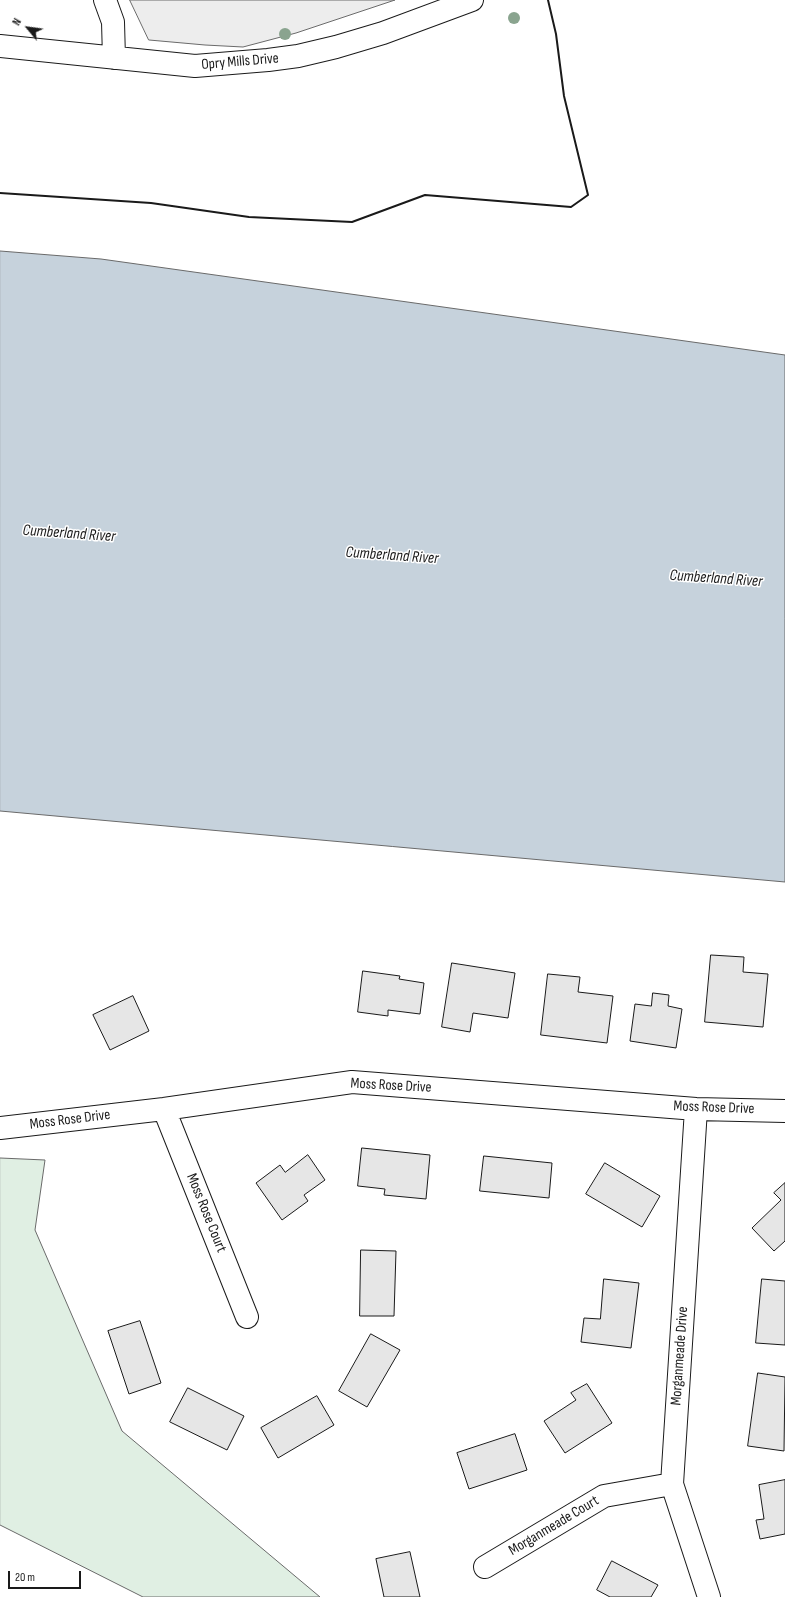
<!DOCTYPE html>
<html>
<head>
<meta charset="utf-8">
<style>
  body { margin:0 }
  #map { position:relative; width:785px; height:1597px; overflow:hidden; background:#fff; font-family:"Sofia Sans Condensed",sans-serif }
  canvas { display:block }
  .north { position:absolute; left:8px; top:8px; width:40px; height:40px; -webkit-text-stroke:3px #fff; paint-order:stroke; rotate:299deg; font-size:11px; font-weight:700; line-height:16px; text-align:center; color:#1a1a1a }
  .north::after { content:''; display:block; margin:auto; width:14px; height:18px; background:#1a1a1a; clip-path:polygon(50% 0,100% 100%,50% 72%,0 100%) }
  .scale { position:absolute; left:8px; top:1571px; width:73px; height:18px; box-sizing:border-box; border:2px solid #1a1a1a; border-top:0; padding-left:5px; font-size:12px; line-height:14px; white-space:nowrap; color:#1a1a1a; -webkit-text-stroke:3px #fff; paint-order:stroke }
</style>
</head>
<body>
<div id="map">
<canvas width="785" height="1597"></canvas>
<div class="north">N</div>
<div class="scale">20 m</div>
</div>
<script>
const c = document.querySelector('canvas').getContext('2d');
c.lineJoin = 'round';
function fill(path, color) {
  c.fillStyle = color;
  c.fill(path, 'evenodd');
}
function trace(path, color, width, dash) {
  c.strokeStyle = color;
  c.lineWidth = width;
  c.lineCap = dash ? 'butt' : 'round';
  c.setLineDash(dash || []);
  c.stroke(path);
}
function drawText(font, color, halo, rows, align = 'center') {
  c.font = font + ' "Sofia Sans Condensed",sans-serif';
  c.lineWidth = 3;
  c.setLineDash([]);
  c.textBaseline = 'middle';
  c.strokeStyle = halo;
  c.fillStyle = color;
  for (const [text, x, y, turn = 0] of rows) {
    c.save();
    c.translate(x, y);
    c.rotate((+turn || 0) * Math.PI / 180);
    c.textAlign = isNaN(turn) ? turn : align;
    if (halo) c.strokeText(text, 0, 0);
    c.fillText(text, 0, 0);
    c.restore();
  }
}
const green = new Path2D(`
  M0 1158 45 1160 35 1230 122 1431 320 1597H143L0 1525Z`);
fill(green, '#e0efe3');
trace(green, '#6a6a6a', 1);
const parking = new Path2D(`
  M130 0H395L296 33 243 47 205 45 149 40Z`);
fill(parking, '#ededed');
trace(parking, '#6a6a6a', 1);
const water = new Path2D(`
  M0 251 101 259 785 355V882L0 811Z`);
fill(water, '#c6d2dc');
trace(water, '#6a6a6a', 1);
const building = new Path2D(`
  M711 955 744 957 743 972 768 974 763 1027 705 1022Z
  M452 963 515 973 508 1018 473 1013 470 1032 442 1027Z
  M363 971 400 976 399 979 424 983 420 1014 388 1010V1016L358 1012Z
  M548 974 580 977 578 992 613 996 607 1043 541 1035Z
  M653 993 669 995 668 1006 682 1009 676 1048 630 1041 635 1004 651 1006Z
  M133 996 149 1031 110 1050 93 1015Z
  M362 1148 430 1155 426 1199 384 1195 385 1189 358 1186Z
  M308 1155 325 1180 304 1195 308 1201 282 1220 256 1183 280 1165 285 1172Z
  M484 1156 552 1163 549 1198 480 1191Z
  M605 1163 660 1196 642 1227 586 1194Z
  M785 1183V1241L774 1251 752 1228 781 1200 774 1193Z
  M361 1250 396 1251 394 1316H360Z
  M604 1279 639 1283 631 1348 581 1342 584 1318 600 1319Z
  M762 1279 785 1281V1345L756 1343Z
  M140 1321 161 1383 129 1394 108 1331Z
  M371 1334 400 1350 367 1407 339 1391Z
  M758 1373 785 1377 784 1451 748 1446Z
  M587 1384 612 1423 565 1453 544 1421 576 1400 571 1393Z
  M188 1388 244 1416 227 1450 170 1422Z
  M317 1396 334 1425 278 1458 261 1428Z
  M515 1434 527 1470 469 1489 457 1453Z
  M785 1480V1534L760 1539 756 1520 764 1519 759 1485Z
  M410 1552 420 1597H384L376 1559Z
  M612 1561 658 1585 651 1597H610L597 1590Z`);
fill(building, '#e6e6e6');
trace(building, '#1a1a1a', 1);
const minor = new Path2D(`
  M105 0 113 22 114 58
  M0 46 195 66 268 60 298 56 336 47 383 33 472 0
  M164 1109 247 1317
  M696 1109 672 1484 709 1597
  M0 1128 164 1109 352 1082 696 1109 785 1111
  M485 1567 604 1496 672 1484`);
trace(minor, '#1a1a1a', 24);
trace(minor, '#fff', 22);
trace(new Path2D(`
  M0 193 151 203 249 217 352 222 425 195 571 207 588 195 564 96 556 34 548 0`), '#1a1a1a', 2);
c.fillStyle = '#8aa48f';
for (const [x, y] of [
  [514,18],
  [285,34]
]) {
  c.beginPath();
  c.arc(x, y, 6, 0, 2 * Math.PI);
  c.fill();
}
drawText('15px', '#1a1a1a', '#fff', [
  ["Opry Mills Drive",240,62,-5],
  ["Moss Rose Drive",391,1086,3],
  ["Moss Rose Drive",714,1108,2],
  ["Moss Rose Drive",70,1120,-7],
  ["Moss Rose Court",206,1213,68],
  ["Morganmeade Drive",680,1356,-86],
  ["Morganmeade Court",554,1526,-31]
]);
drawText('italic 16px', '#1a1a1a', '#fff', [
  ["Cumberland River",69,534,4],
  ["Cumberland River",392,556,4],
  ["Cumberland River",716,579,4]
]);
</script>
</body>
</html>
